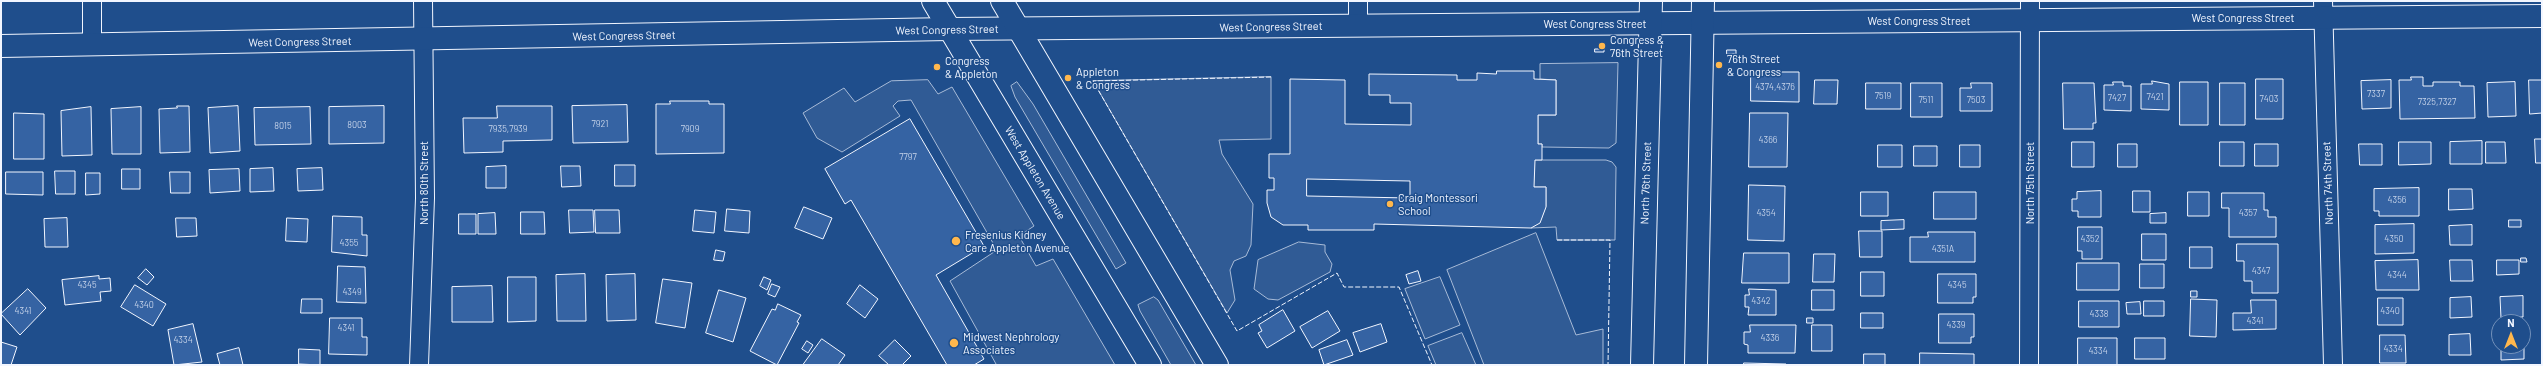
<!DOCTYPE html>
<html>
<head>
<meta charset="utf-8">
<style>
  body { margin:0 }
  #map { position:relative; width:2543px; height:366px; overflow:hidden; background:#1f4e8c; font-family:Barlow,sans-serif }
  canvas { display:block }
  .frame { position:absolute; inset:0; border:2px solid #f2f6ff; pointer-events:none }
  .north { position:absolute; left:2491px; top:314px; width:40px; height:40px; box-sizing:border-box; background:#1f4e8c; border:1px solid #7391ba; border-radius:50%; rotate:0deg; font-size:11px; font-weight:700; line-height:16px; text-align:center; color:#f2f6ff }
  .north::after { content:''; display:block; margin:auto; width:14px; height:18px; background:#ffb74d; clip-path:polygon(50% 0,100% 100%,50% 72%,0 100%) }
</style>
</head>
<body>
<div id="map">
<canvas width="2543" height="366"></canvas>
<div class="frame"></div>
<div class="north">N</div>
</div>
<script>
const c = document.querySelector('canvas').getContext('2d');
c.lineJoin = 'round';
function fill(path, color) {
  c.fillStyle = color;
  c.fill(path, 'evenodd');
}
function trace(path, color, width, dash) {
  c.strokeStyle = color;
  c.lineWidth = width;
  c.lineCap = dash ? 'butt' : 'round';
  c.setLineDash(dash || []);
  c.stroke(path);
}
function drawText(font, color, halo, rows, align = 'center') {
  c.font = font + ' Barlow,sans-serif';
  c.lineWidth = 3;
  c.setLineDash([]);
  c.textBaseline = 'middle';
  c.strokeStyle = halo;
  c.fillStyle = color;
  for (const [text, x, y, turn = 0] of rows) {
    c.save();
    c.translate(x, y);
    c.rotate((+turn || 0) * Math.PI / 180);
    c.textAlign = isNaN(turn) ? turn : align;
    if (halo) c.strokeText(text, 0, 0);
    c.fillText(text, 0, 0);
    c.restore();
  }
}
const built = new Path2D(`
  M1618 63 1616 143 1609 148 1542 147V144H1538V115H1556V80L1540 79V64Z
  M1271 77V139L1219 140 1222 154 1253 204 1251 245 1246 256 1234 261 1230 270 1235 300 1227 313 1093 81Z
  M928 80 938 94 952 87 1034 226 1019 236 1036 266 1053 259 1115 365H994L996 364 950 281 997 250 911 100 898 101 893 106 900 116 842 152 817 138 803 113 844 88 855 102 891 81Z
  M1017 82 1033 104 1126 263 1116 269 1015 97 1011 86Z
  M1535 160H1606L1612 162 1616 167 1615 240H1557L1556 227 1531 228 1540 222 1546 206V187H1534Z
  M1536 233 1576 335 1603 329V365H1484L1447 270Z
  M1299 242 1325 245V252L1332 264 1330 272 1278 300 1268 299 1254 289 1258 260Z
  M1440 277 1460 325 1425 339 1405 289Z
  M1154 297 1158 300 1196 365H1171L1140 311 1138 305Z
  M1462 333 1476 365H1436L1428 346Z`);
fill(built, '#305b95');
trace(built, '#a8bbd7', 1);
const building = new Path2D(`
  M1595 49H1604V52H1595Z
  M1727 50H1736V54H1727Z
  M1497 71H1534V79L1556 80V115H1538V144H1542V160H1535L1534 187H1546V207L1540 223 1531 228 1374 224V230H1308V225H1283L1271 217 1267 203V190H1274V178H1269V154H1290V79L1345 80V124L1411 125V103H1390V95H1369V74L1457 75V80H1477V73L1496 74ZM1307 179 1410 181V198L1307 196Z
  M1751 72H1799V102L1751 101Z
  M2411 77H2423V86H2433V82H2460V86H2474L2475 118 2400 119 2399 80H2411Z
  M2256 79H2283V119H2256Z
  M1815 80H1838L1837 104H1814Z
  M2391 80V108L2362 109 2361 81Z
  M2529 80H2542V113L2530 114Z
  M2152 81 2169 84V110L2141 109V84H2152Z
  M2113 82H2123V86H2131V111L2104 110V85H2113Z
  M2180 82H2208V125H2180Z
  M2515 82 2516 116 2488 117 2487 83Z
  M1866 83H1901V109H1866Z
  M1911 83H1942V117H1911Z
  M1971 83H1992V111H1960V88H1971Z
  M2063 83H2094L2096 123H2093V129H2064Z
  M2220 83H2245V125H2220Z
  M670 101H709V104H724V153L656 154V104H670Z
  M627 105 628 142 573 143 572 106Z
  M177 106H189L190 152 160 153 159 109 177 108Z
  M238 106 240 151 210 153 208 108Z
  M384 106V143L329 144V107Z
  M497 106H552V140L503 141V152L464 153 463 118H497Z
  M91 107 92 155 62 156 61 111Z
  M141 107V154H112L111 109Z
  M310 107 311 144 255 145 254 108Z
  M14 113 44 114V159H14Z
  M1750 113H1788L1787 167H1749Z
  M910 119 984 246 936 275 984 359 974 365H947L851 200 845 204 825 169Z
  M2535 139H2542V163H2536Z
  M2482 141V164H2450V142Z
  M2072 142H2094V167H2072Z
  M2220 142H2244V166H2220Z
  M2399 142H2431V164L2399 165Z
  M2486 142H2505L2506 163H2486Z
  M2118 144H2137V167H2118Z
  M2255 144H2278V166H2255Z
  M2359 144H2382V165H2360Z
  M1878 145H1902V167H1878Z
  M1960 145H1980V167H1960Z
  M1914 146H1937V166H1914Z
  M615 165H635V186H615Z
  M506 166V188H486V167Z
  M561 166H580L581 186 562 187Z
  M273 168 274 191 250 192V169Z
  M322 168 323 190 298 191 297 169Z
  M122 169H140V189H122Z
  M239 169 240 191 210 193 209 170Z
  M55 171H75V194H56Z
  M6 172H43V195L6 194Z
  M170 172H190V193H171Z
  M86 173H100V194L86 195Z
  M1749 185 1785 186 1784 241 1748 240Z
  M2419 188V216H2379V211H2374V189Z
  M2449 189H2472L2473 209 2449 210Z
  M2101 191V217H2078V211H2072V199H2077V192Z
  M2133 191H2150V212H2133Z
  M1861 192H1888V216H1861Z
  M1934 192H1976V219H1934Z
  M2188 192H2209V216H2188Z
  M2222 193H2264V210H2268V217H2276V237H2229V208H2222Z
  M804 207 832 218 823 239 795 228Z
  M727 209 750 211 749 233 725 231Z
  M569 210H593L594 232 570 233Z
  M595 210H619L620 233H596Z
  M695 210 716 212 714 233 693 231Z
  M521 212H544L545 234H521Z
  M495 213 496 234H478V214Z
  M2166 213V223H2150V214Z
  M459 214H476V234H459Z
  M333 216 362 217V235H367V256L332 252Z
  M67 218 68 247H45L44 219Z
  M176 218H196L197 236 177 237Z
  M287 218 308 219 307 242 286 241Z
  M1904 220V229L1881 230V221Z
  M2509 220H2521V227H2509Z
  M2414 224V253L2375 254V225Z
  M2472 225V245H2450L2449 226Z
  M2078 227H2102V259H2082V251H2078Z
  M1859 231H1882V257H1860Z
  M1928 232H1975V262H1910V237H1928Z
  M2142 234H2166V260H2142Z
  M2237 244H2278V293H2252V281H2244V261H2237Z
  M2190 247H2212V268H2190Z
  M716 250 725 252 723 261 714 260Z
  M1744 253H1789V283H1742Z
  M1814 254H1835L1834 282H1813Z
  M2521 258H2526L2527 262H2521Z
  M2418 260 2419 290H2376L2375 261Z
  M2450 260H2472L2473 281H2451Z
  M2497 260H2519V274L2497 275Z
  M2077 263H2119V290H2077Z
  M2140 264H2164V288H2140Z
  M338 266 365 267 366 303 337 302Z
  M146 269 154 277 147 285 138 278Z
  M1418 271 1421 281 1409 284 1406 275Z
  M1861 272H1884V296H1861Z
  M585 274 586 321H557L556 275Z
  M635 274 636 320 607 321 606 275Z
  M1938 274H1976V297H1973V303H1938Z
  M99 276V279L110 278 111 291 100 292 101 301 65 305 62 280Z
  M508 277H536V321L508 322Z
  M764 277 771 280 767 290 760 286Z
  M663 279 692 283 685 328 656 323Z
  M772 284 780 287 775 297 768 294Z
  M135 285 166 304 153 326 121 307Z
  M860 285 878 299 865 318 847 304Z
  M492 286 493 322H452V287Z
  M28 289 46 308 20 335 1 314Z
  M1749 289 1776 290V315H1748L1749 307H1745V295H1749Z
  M719 290 746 298 733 342 706 333Z
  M1812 290H1834V310H1812Z
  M2191 291H2197V297H2191Z
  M2523 296V317L2501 318 2500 297Z
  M2471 297 2472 317 2450 318V298Z
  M2378 298H2403V325H2378Z
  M302 299H322V313H301Z
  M2191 299 2217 300 2216 337 2190 336Z
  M2251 300H2276V329L2233 330V313H2251Z
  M2079 301H2119V327H2079Z
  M2144 301H2164V316H2144Z
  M2140 302 2141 314H2127L2126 303Z
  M778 304 801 315 797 322 799 323 777 365 750 351 772 309 775 310Z
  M1283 310 1295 331 1267 348 1258 333 1262 331 1259 325Z
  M1328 311 1340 331 1312 348 1300 327Z
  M1861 313H1883V328H1861Z
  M1939 314H1974V337H1971V343H1939Z
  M330 318H362V337H367V355L329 354Z
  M1807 318H1813V323H1807Z
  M193 324 202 362 174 365 168 330Z
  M1381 324 1387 342 1360 352 1353 333Z
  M1750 325H1796L1795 353H1748V345L1744 344V332H1750Z
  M1812 325H1832V351H1812Z
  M2470 334 2471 355H2449V335Z
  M2380 335H2405L2406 363H2380Z
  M2524 335V359L2501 360V346H2523Z
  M2078 338H2117V365H2078Z
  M2135 338H2165V359H2135Z
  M822 339 845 355 838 365H803Z
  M895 340 911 356 902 365H889L879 356Z
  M1347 340 1353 355 1324 365 1319 350Z
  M807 341 813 345 808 353 802 349Z
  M1 342 17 347 11 365H1Z
  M239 348 243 365H220L217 354Z
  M299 349 320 350V365L299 364Z
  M1920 353 1974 354V365H1920Z
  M1864 354H1885V365H1864Z
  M1744 363 1786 364 1785 365H1744Z`);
fill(building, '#3563a3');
trace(building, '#f2f6ff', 1);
const minor = new Path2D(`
  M1358 1V26
  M2323 1 2333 365
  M92 45V1
  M419 365 425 198 423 1
  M2029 365 2030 1`);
const tertiary = new Path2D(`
  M1 46 949 29 2542 16`);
const primary = new Path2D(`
  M933 1 1150 365
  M1002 1 1217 365
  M1642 365 1651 1
  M1696 365 1703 1`);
trace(minor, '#f2f6ff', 20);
trace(tertiary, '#f2f6ff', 24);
trace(primary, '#f2f6ff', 24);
trace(minor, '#1f4e8c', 18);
trace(tertiary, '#1f4e8c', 22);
trace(primary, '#1f4e8c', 22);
trace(new Path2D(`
  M1271 77 1093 81 1237 331 1337 273 1344 287H1399L1432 365
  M1557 240H1610L1608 365`), '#f2f6ff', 1, [5, 2]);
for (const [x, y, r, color] of [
  [1602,46,4,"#ffb74d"],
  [1719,65,4,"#ffb74d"],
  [937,67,4,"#ffb74d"],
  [1068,78,4,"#ffb74d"],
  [1390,204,4,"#ffb74d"],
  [956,241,5,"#ffb74d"],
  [954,343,5,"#ffb74d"]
]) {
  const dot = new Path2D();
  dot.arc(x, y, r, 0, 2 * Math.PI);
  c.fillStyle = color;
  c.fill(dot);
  trace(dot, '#1f4e8c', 1.5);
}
drawText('9px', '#c3d1e8', null, [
  ["4374,4376",1775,87],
  ["7337",2376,94],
  ["7519",1883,96],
  ["7421",2155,97],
  ["7427",2117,98],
  ["7403",2269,99],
  ["7511",1926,100],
  ["7503",1976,100],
  ["7325,7327",2437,102],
  ["7921",600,124],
  ["8003",357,125],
  ["8015",283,126],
  ["7935,7939",508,129],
  ["7909",690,129],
  ["4366",1768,140],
  ["7797",908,157],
  ["4356",2397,200],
  ["4354",1766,213],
  ["4357",2248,213],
  ["4352",2090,239],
  ["4350",2394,239],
  ["4355",349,243],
  ["4351A",1943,249],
  ["4347",2261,271],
  ["4344",2397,275],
  ["4345",87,285],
  ["4345",1957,285],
  ["4349",352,292],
  ["4342",1761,301],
  ["4340",144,305],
  ["4341",23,311],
  ["4340",2390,311],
  ["4338",2099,314],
  ["4341",2255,321],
  ["4339",1956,325],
  ["4341",346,328],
  ["4336",1770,338],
  ["4334",183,340],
  ["4334",2393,349],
  ["4334",2098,351]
]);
drawText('11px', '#f2f6ff', '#1f4e8c', [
  ["West Congress Street",2243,18],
  ["West Congress Street",1919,21],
  ["West Congress Street",1595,24],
  ["West Congress Street",1271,27,-1],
  ["West Congress Street",947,30,-1],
  ["West Congress Street",624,36,-1],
  ["West Congress Street",300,42,-1],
  ["West Appleton Avenue",1035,173,59],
  ["North 80th Street",424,183,-90],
  ["North 76th Street",1646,183,-88],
  ["North 75th Street",2030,183,-90],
  ["North 74th Street",2328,183,-92]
]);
drawText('11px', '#f2f6ff', '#1f4e8c', [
  ["Congress &",1610,40],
  ["76th Street",1610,53],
  ["76th Street",1727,59],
  ["& Congress",1727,72],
  ["Congress",945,61],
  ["& Appleton",945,74],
  ["Appleton",1076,72],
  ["& Congress",1076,85],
  ["Craig Montessori",1398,198],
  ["School",1398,211],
  ["Fresenius Kidney",965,235],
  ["Care Appleton Avenue",965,248],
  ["Midwest Nephrology",963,337],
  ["Associates",963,350]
], 'left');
</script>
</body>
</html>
